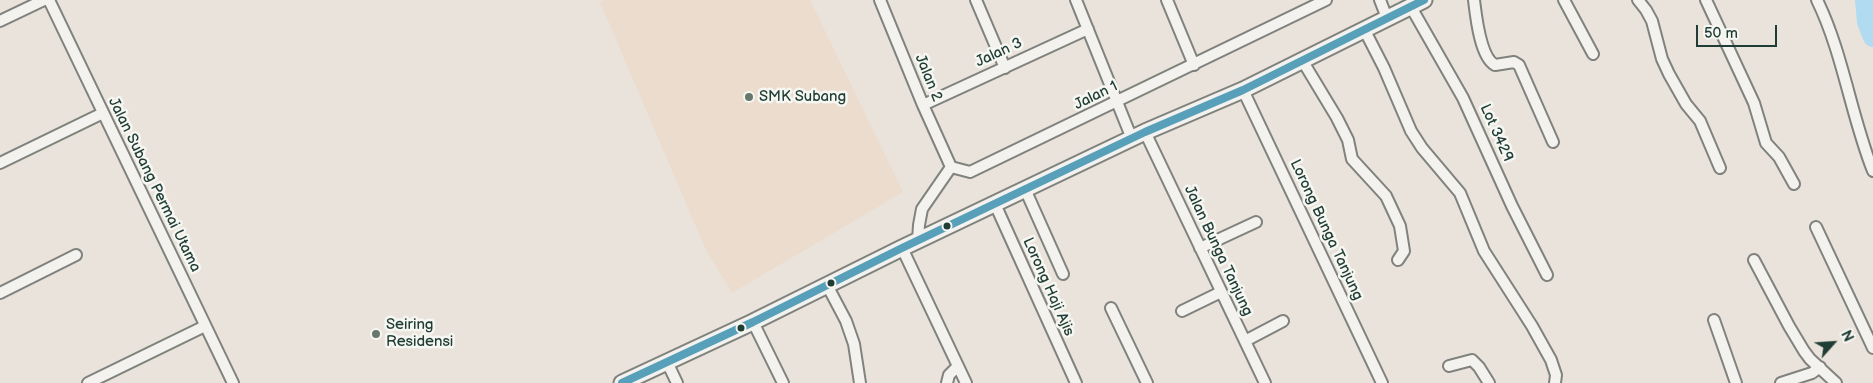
<!DOCTYPE html>
<html>
<head>
<meta charset="utf-8">
<style>
  body { margin:0 }
  #map { position:relative; width:1873px; height:383px; overflow:hidden; background:#eae3db; font-family:"Balsamiq Sans",sans-serif }
  canvas { display:block }
  .north { position:absolute; left:1808px; top:318px; width:50px; height:50px; -webkit-text-stroke:4px #f6f6f2; paint-order:stroke; rotate:64deg; font-size:14px; font-weight:700; line-height:20px; text-align:center; color:#1f3d34 }
  .north::after { content:''; display:block; margin:auto; width:18px; height:22px; background:#1f3d34; clip-path:polygon(50% 0,100% 100%,50% 72%,0 100%) }
  .scale { position:absolute; left:1696px; top:25px; width:81px; height:22px; box-sizing:border-box; border:2px solid #1f3d34; border-top:0; padding-left:6px; font-size:15px; line-height:18px; white-space:nowrap; color:#1f3d34; -webkit-text-stroke:4px #f6f6f2; paint-order:stroke }
</style>
</head>
<body>
<div id="map">
<canvas width="1873" height="383"></canvas>
<div class="north">N</div>
<div class="scale">50 m</div>
</div>
<script>
const c = document.querySelector('canvas').getContext('2d');
c.lineJoin = 'round';
function fill(path, color) {
  c.fillStyle = color;
  c.fill(path, 'evenodd');
}
function trace(path, color, width, dash) {
  c.strokeStyle = color;
  c.lineWidth = width;
  c.lineCap = dash ? 'butt' : 'round';
  c.setLineDash(dash || []);
  c.stroke(path);
}
function drawText(font, color, halo, rows, align = 'center') {
  c.font = font + ' "Balsamiq Sans",sans-serif';
  c.lineWidth = 5;
  c.setLineDash([]);
  c.textBaseline = 'middle';
  c.strokeStyle = halo;
  c.fillStyle = color;
  for (const [text, x, y, turn = 0] of rows) {
    c.save();
    c.translate(x, y);
    c.rotate((+turn || 0) * Math.PI / 180);
    c.textAlign = isNaN(turn) ? turn : align;
    if (halo) c.strokeText(text, 0, 0);
    c.fillText(text, 0, 0);
    c.restore();
  }
}
fill(new Path2D(`
  M605 0H810L903 192 732 293 705 248 600 2Z`), '#ebdccd');
trace(new Path2D(`
  M1865 0 1867 22 1873 37`), '#b1dbf1', 20);
const minor = new Path2D(`
  M49 0 233 383
  M880 0 923 105 951 167
  M976 0 1005 68
  M1076 0 1132 139
  M1167 0 1194 65
  M1380 0 1387 18
  M1474 0C1476 16 1480 57 1495 65L1514 62 1519 65 1553 142
  M1564 0 1593 54
  M1638 0 1646 10 1652 21 1662 59 1669 74 1686 104 1700 121 1720 168
  M1706 0 1754 103 1766 143 1779 157 1794 184
  M1817 0C1843 53 1851 116 1873 171
  M1411 7 1463 98 1512 206 1547 275
  M0 21 44 0
  M1364 29 1384 68 1411 131 1422 148 1460 193 1484 251 1532 326 1551 360 1556 375 1555 383
  M1302 60 1337 118 1348 140 1352 159 1386 196 1400 226 1404 251 1398 260
  M1243 90 1382 383
  M923 105 1088 29
  M1145 132 1265 383
  M0 163 103 113
  M951 167 970 172 1326 0
  M1025 189 1063 274
  M995 204 1076 383
  M1816 227 1873 348
  M918 241 919 225 922 209 951 167
  M902 248 966 383
  M1200 248 1256 222
  M1754 260 1789 326 1804 351 1810 359 1836 383
  M827 285 846 321 854 344 860 383
  M0 293 76 255
  M1111 308 1147 383
  M1182 311 1221 292
  M1714 320 1736 383
  M753 322 783 383
  M1245 341 1283 321
  M667 362 677 383
  M1449 366 1472 360 1479 367 1489 383
  M88 383 205 326
  M947 383 949 375 958 366
  M1781 383 1812 373 1820 367`);
const secondary = new Path2D(`
  M622 383 753 322 902 248 1145 132 1243 90 1424 0`);
trace(minor, '#80827d', 14);
trace(secondary, '#80827d', 19);
trace(minor, '#f3f2ef', 10);
trace(secondary, '#f3f2ef', 15);
trace(new Path2D(`
  M622 383 753 322 902 248 1145 132 1243 90 1424 0`), '#58a0b9', 8);
for (const [x, y, r, color] of [
  [749,97,5,"#66776e"],
  [947,226,4.5,"#1f3d34"],
  [831,283,4.5,"#1f3d34"],
  [741,328,4.5,"#1f3d34"],
  [376,334,5,"#66776e"]
]) {
  const dot = new Path2D();
  dot.arc(x, y, r, 0, 2 * Math.PI);
  c.fillStyle = color;
  c.fill(dot);
  trace(dot, '#f6f6f2', 2);
}
drawText('15px', '#1f3d34', '#f6f6f2', [
  ["Jalan 3",999,53,-25],
  ["Jalan 2",928,78,68],
  ["Jalan 1",1096,96,-26],
  ["Lot 3429",1496,133,66],
  ["Jalan Subang Permai Utama",154,185,64],
  ["Lorong Bunga Tanjung",1326,230,65],
  ["Jalan Bunga Tanjung",1218,251,65],
  ["Lorong Haji Ajis",1048,287,66]
]);
drawText('15px', '#1f3d34', '#f6f6f2', [
  ["SMK Subang",759,97],
  ["Seiring",386,325],
  ["Residensi",386,342]
], 'left');
</script>
</body>
</html>
